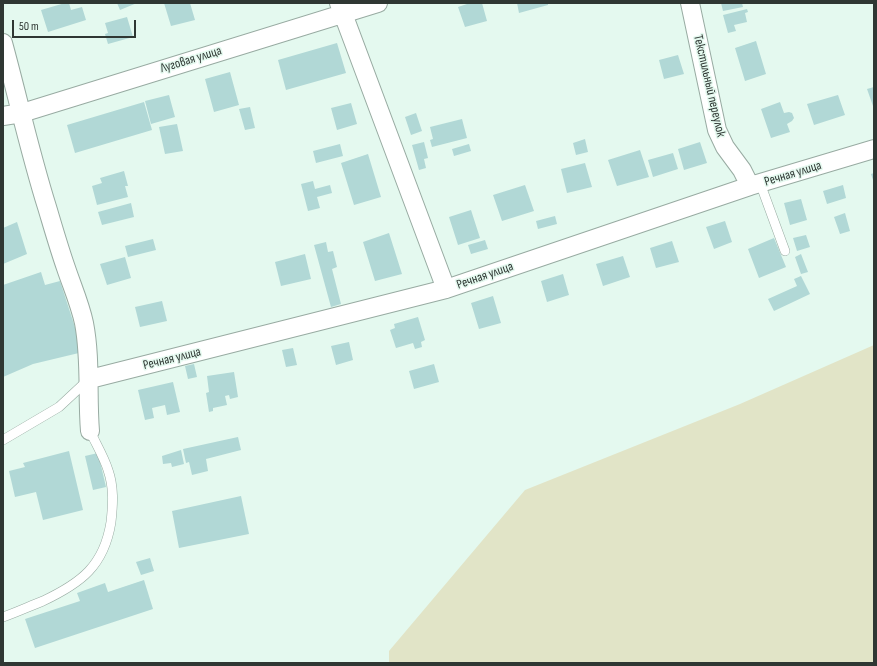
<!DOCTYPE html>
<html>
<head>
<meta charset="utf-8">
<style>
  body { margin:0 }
  #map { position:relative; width:877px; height:666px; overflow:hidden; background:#e4f9ef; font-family:"Sofia Sans Condensed",sans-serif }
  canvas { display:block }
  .frame { position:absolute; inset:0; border:4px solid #2f3733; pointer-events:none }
  .scale { position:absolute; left:12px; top:20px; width:124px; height:18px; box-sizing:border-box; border:2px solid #2f3733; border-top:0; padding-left:5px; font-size:12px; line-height:14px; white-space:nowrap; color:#2f3733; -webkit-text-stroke:3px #e4f9ef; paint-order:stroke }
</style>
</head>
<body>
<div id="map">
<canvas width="877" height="666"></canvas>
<div class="frame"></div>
<div class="scale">50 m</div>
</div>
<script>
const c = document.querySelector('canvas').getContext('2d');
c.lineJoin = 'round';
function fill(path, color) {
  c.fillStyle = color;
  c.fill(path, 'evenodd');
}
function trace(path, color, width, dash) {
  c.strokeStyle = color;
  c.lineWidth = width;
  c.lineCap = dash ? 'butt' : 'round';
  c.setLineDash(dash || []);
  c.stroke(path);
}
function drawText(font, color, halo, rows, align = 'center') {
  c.font = font + ' "Sofia Sans Condensed",sans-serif';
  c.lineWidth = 3;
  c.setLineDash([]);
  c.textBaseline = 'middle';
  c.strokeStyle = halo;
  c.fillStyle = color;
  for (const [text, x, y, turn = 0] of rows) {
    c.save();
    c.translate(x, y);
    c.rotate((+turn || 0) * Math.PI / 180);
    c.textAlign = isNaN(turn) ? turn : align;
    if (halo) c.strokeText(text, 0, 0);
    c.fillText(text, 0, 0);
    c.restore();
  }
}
fill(new Path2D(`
  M874 345V663H389V651L525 490 740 404Z`), '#e1e4c7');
fill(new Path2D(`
  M65 3H69L71 10 82 7 86 20 48 32 41 10Z
  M117 3H137L120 10Z
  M164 3H190L195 20 171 26Z
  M470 3H482L487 21 465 27 458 7Z
  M517 3H548V5L519 13Z
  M721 3H742L743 7 723 11Z
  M747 9 748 12 745 13 747 22 734 25 736 31 728 33 723 15Z
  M127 17 133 37 108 44 105 34 108 33 105 23Z
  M756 41 766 74 745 81 735 48Z
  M337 43 346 73 286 90 278 60Z
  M678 55 684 74 664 79 659 60Z
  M230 72 239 105 214 112 205 79Z
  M874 87V106H873L867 89Z
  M169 95 175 117 151 124 145 101Z
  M838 95 845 115 814 125 807 104Z
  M144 102 152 130 75 153 67 125Z
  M780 102 784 113 789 112 792 113 794 118 792 121 787 124 790 132 771 138 761 109Z
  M351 103 357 124 337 130 331 108Z
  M250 107 255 128 245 130 239 109Z
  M416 113 422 131 411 135 405 117Z
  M462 119 467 138 432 147 430 140 433 139 430 127Z
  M177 124 183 151 165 154 159 127Z
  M585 139 588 152 576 155 573 143Z
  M424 142 428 158 424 159 426 168 419 170 412 145Z
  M700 142 707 163 684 170 678 149Z
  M340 144 343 156 316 163 313 151Z
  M469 144 471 151 454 156 452 149Z
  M640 150 649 177 617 186 608 160Z
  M673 153 678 169 653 177 648 160Z
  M368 154 381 197 354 205 341 163Z
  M585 163 592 187 567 193 561 169Z
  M124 171 128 186H125L128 197 97 205 92 186 102 183 100 178Z
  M874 173V183L871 174Z
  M313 181 315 189 330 185 332 193 317 197 320 208 308 211 301 184Z
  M525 185 534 211 502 221 493 195Z
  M843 185 846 198 827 204 823 191Z
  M801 199 807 220 790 225 784 203Z
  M131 203 134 217 102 225 98 212Z
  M471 210 480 238 458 245 449 217Z
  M845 213 850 231 840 234 834 217Z
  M555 216 557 224 538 229 536 221Z
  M725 221 732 242 714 249 706 227Z
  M17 222 27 254 3 264V228Z
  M389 233 402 274 375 281 363 242Z
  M806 235 810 247 797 251 793 238Z
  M774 238 786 267 759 278 748 249Z
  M153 239 156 250 128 257 125 246Z
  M485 240 488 249 471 254 468 245Z
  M672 241 679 262 656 268 650 248Z
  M326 242 328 252 333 251 337 267 332 269 341 304 331 307 314 245Z
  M305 254 311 279 281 286 275 262Z
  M801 254 808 272 801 274 795 257Z
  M623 256 630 277 603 286 596 264Z
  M125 257 131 278 107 285 100 264Z
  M41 272 45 285 60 281 83 352 33 364 3 377V285Z
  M563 274 569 295 547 302 541 281Z
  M801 276 810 294 774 311 768 299 797 286 794 279Z
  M493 296 501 323 479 329 471 303Z
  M162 301 167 321 140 327 135 307Z
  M418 317 425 340 421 342 422 347 415 349 413 343 396 348 390 330 395 328 394 324Z
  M349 342 353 360 336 365 331 346Z
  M293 348 297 365 286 367 282 350Z
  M194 364 197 377 188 379 185 366Z
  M434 364 439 382 414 389 409 371Z
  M234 372 238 397 230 399 229 395 225 396 227 405 213 408V411L209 412 206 393 209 392 207 376Z
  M173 382 180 412 167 415 165 405 152 408 154 418 145 420 138 390Z
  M238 437 241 450 206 459 208 471 192 475 189 462 186 463 183 449Z
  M181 450 184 464 172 467 171 463 163 464 162 456Z
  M69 451 83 510 43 520 36 492 15 497 9 471 25 467 23 463Z
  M98 453 106 487 93 490 85 456Z
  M241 496 249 534 179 548 172 511Z
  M150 558 154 571 141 575 136 562Z
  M144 580 153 609 35 648 25 619 80 601 77 593 105 583 108 592Z`), '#b1d8d6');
const service = new Path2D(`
  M760 183 785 251
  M3 440 59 407 88 380
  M3 617C17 612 30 606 43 601 81 583 104 566 111 522 113 504 114 487 108 470 104 457 96 444 90 431`);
const minor = new Path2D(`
  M339 3 446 289
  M690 3 717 130 725 147 742 170 750 186
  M3 43C18 98 30 153 47 207 53 227 59 248 66 268 72 286 80 304 84 323 91 359 87 395 90 431
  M3 116 22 113 378 3
  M90 379 446 289 750 186 874 149`);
trace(service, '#98aba2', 10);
trace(minor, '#98aba2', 20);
trace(service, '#fff', 9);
trace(minor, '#fff', 18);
drawText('13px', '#2f3733', '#e4f9ef', [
  ["Луговая улица",191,60,-17],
  ["Текстильный переулок",709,86,77],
  ["Речная улица",793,174,-17],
  ["Речная улица",485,276,-19],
  ["Речная улица",172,359,-14]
]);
</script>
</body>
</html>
